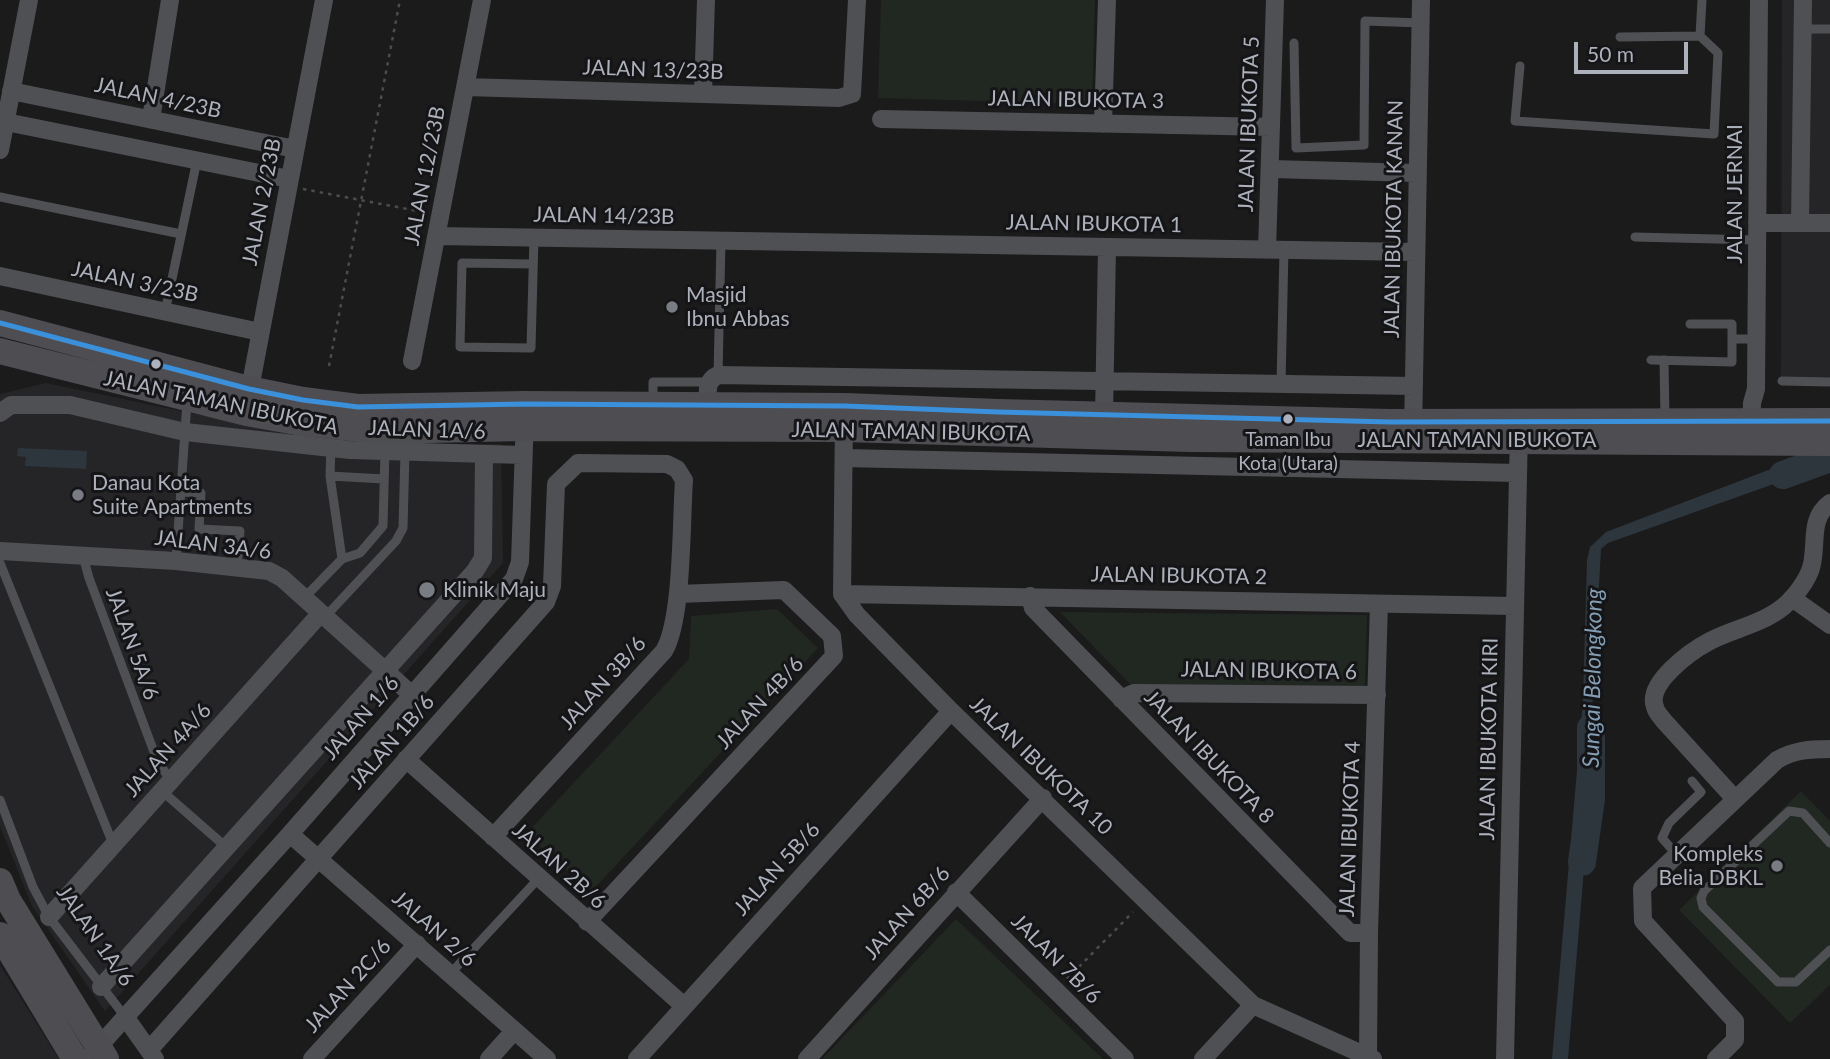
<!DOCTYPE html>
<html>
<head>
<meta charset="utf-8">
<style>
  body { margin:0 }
  #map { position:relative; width:1830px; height:1059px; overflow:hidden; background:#1b1b1b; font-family:Lato,sans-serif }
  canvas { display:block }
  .scale { position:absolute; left:1574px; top:42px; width:114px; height:32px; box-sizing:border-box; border:4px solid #acb1bb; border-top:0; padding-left:9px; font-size:21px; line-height:24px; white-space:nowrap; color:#acb1bb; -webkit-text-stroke:5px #151517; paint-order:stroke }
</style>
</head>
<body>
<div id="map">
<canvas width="1830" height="1059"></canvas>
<div class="scale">50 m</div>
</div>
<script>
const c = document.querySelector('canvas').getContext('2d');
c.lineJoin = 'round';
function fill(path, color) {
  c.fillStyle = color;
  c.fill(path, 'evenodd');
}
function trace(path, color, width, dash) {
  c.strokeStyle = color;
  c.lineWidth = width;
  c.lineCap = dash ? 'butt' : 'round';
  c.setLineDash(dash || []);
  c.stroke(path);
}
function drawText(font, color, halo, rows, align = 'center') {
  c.font = font + ' Lato,sans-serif';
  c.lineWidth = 6;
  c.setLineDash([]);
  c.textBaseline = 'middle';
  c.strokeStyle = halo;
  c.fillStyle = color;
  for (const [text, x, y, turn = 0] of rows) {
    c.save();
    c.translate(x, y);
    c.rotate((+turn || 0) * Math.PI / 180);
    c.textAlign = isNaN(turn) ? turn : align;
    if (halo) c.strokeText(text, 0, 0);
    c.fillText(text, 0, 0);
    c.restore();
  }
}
fill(new Path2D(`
  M1782 0H1830V386L1781 384Z
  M46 383 195 414 357 444H501L503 563 105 1011 32 906 0 826V394Z
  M0 965 59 1059H0Z`), '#252527');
fill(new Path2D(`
  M881 0H1095L1092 104 878 98Z
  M777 609 818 648 591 892 526 834 689 659 691 616Z
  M1060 612 1367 615 1365 686H1132Z
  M1801 791 1830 821V985L1790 1023 1679 910Z
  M956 919 1103 1059H822Z`), '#202821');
fill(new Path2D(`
  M18 448 87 451 86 469 25 466 26 457 17 456Z
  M1792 461 1830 464 1608 543 1601 549 1583 881 1568 1059H1552L1583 701 1587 560 1590 547 1606 532Z`), '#2d363d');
trace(new Path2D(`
  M1783 475 1830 458
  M1582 862 1591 799V728`), '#2d363d', 28);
trace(new Path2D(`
  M303 189 423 212
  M329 366 400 0
  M1067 979 1133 912`), '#4b4c4f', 2.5, [3.5, 5]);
trace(new Path2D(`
  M1803 29H1830
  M1620 37 1700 36 1702 0
  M1294 43 1296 148 1364 145 1365 21 1421 23
  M1520 66 1515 121 1714 134 1718 53 1700 36
  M0 197 181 234
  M1635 237 1757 240
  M533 264 462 263 460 347 531 348 534 238
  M165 312 197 160
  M1733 339H1757
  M1651 360 1732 362V324H1690
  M1664 360 1665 419
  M718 375 721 241
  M1782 381 1830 382
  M1281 384 1284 250
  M653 403V382H708
  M331 447 330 476 384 479
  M330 476 342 559
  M181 492 201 493 199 529 240 531 237 567
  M83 556 89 578 157 760 171 781
  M176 561 187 402
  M0 563 113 844
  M304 598 342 559 360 553 383 526 385 451
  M325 617 396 541 403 528 405 452
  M162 791 226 847
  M0 800 33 887 49 917 126 1018
  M1830 843 1803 813 1789 811 1704 891 1701 898 1703 907 1778 982H1796L1830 950
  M1677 855 1662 838 1669 823 1701 792 1692 781
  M450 974 539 878`), '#4f5054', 9);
trace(new Path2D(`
  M465 87 839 98 852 94 857 0
  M11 91 295 149
  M703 94 706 0
  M151 119 170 0
  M881 119 1271 127
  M6 122 289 179
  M1103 124 1107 0
  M0 150 29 0
  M1271 169 1417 173
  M1757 223H1830
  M1800 223 1803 0
  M436 236 1416 252
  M1267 250 1275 0
  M0 276 260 332
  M412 361 482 0
  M248 399 324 0
  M708 405C708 392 705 381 718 375L1414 386
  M0 413 11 405H70L185 432 350 450 523 455
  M1104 415 1107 247
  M844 418 842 594 857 615 951 711 1253 1005 1373 1059
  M1751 432 1752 403 1756 389 1759 0
  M1413 433 1421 0
  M844 458 1517 473
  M0 551 176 561 269 571 282 578 412 695
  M842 594 1514 606
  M1030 596 1033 608 1350 933H1369
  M1792 598 1830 625
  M1121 699 1134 693 1377 695
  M406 759 684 1006
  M1735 799 1664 721C1661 717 1656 712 1655 707 1646 683 1691 651 1710 641 1733 629 1762 624 1783 607 1794 598 1807 581 1811 568 1818 545 1808 519 1830 503
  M290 834 547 1059
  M956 892 1125 1059
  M49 917 321 613
  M587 922 834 656 832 636 784 590 678 594
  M101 987 475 571 483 558 484 454
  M126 1018 155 1059
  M149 1050 546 602 552 586 556 484 578 463 667 464 677 469 684 480C681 521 683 619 664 651L493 837
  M92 1054 290 834 514 579 520 562 525 417
  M1368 1056 1369 933 1379 604
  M312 1059 417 944
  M489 1059 514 1031
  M637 1059 951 711
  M807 1059 1043 798
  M1203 1059 1253 1005
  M1505 1059 1519 431
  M1716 1059 1735 1040V1021L1643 921 1642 888 1777 760C1794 750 1810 749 1830 749`), '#4f5054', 18);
trace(new Path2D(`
  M0 323 249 389 303 400 358 407 525 404 845 406 998 412 1390 422 1830 421
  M0 351 246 413 302 423 381 431 524 428 844 429 1190 439 1830 443
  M0 881 8 900 106 1059
  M0 935 75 1059`), '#4e4e52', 26);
trace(new Path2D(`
  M0 323 249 389 303 400 358 407 525 404 845 406 998 412 1390 422 1830 421`), '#3a90db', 5);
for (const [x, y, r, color] of [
  [672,307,7,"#797c83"],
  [156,364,6,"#acb1bb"],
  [1288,419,6,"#acb1bb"],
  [78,495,7,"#797c83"],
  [427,590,9,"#797c83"],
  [1777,866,7,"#797c83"]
]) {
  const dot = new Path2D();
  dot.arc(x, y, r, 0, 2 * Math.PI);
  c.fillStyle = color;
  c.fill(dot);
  trace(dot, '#151517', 2.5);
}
drawText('19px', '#acb1bb', '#151517', [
  ["Taman Ibu",1288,440],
  ["Kota (Utara)",1288,464]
]);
drawText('21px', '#acb1bb', '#151517', [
  ["JALAN 13/23B",653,70,2],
  ["JALAN 4/23B",158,98,12],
  ["JALAN IBUKOTA 3",1076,100,1],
  ["JALAN IBUKOTA 5",1249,124,-88],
  ["JALAN 12/23B",425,176,-79],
  ["JALAN JERNAI",1735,194,-90],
  ["JALAN 2/23B",262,202,-79],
  ["JALAN 14/23B",604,216,1],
  ["JALAN IBUKOTA KANAN",1394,219,-89],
  ["JALAN IBUKOTA 1",1094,224,1],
  ["JALAN 3/23B",135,282,12],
  ["JALAN TAMAN IBUKOTA",221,403,12],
  ["JALAN 1A/6",427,430,2],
  ["JALAN TAMAN IBUKOTA",911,432,1],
  ["JALAN TAMAN IBUKOTA",1477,440],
  ["JALAN 3A/6",213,545,7],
  ["JALAN IBUKOTA 2",1179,576,1],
  ["JALAN 5A/6",132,644,70],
  ["JALAN IBUKOTA 6",1269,671,1],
  ["JALAN 3B/6",603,683,-48],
  ["JALAN 4B/6",760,703,-47],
  ["JALAN 1/6",361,718,-49],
  ["JALAN IBUKOTA KIRI",1489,739,-89],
  ["JALAN 1B/6",392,742,-49],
  ["JALAN 4A/6",168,750,-48],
  ["JALAN IBUKOTA 8",1209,757,46],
  ["JALAN IBUKOTA 10",1041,766,44],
  ["JALAN IBUKOTA 4",1350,829,-88],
  ["JALAN 2B/6",559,866,42],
  ["JALAN 5B/6",777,869,-48],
  ["JALAN 6B/6",907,913,-48],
  ["JALAN 2/6",434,929,41],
  ["JALAN 1A/6",95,936,55],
  ["JALAN 7B/6",1056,959,45],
  ["JALAN 2C/6",348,986,-48]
]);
drawText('21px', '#acb1bb', '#151517', [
  ["Masjid",686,295],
  ["Ibnu Abbas",686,319],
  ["Danau Kota",92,483],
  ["Suite Apartments",92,507],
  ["Klinik Maju",443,590],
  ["Kompleks",1763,854,"right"],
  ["Belia DBKL",1763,878,"right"]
], 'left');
drawText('italic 23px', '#849fb5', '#151517', [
  ["Sungai Belongkong",1593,678,-89]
]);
</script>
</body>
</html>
